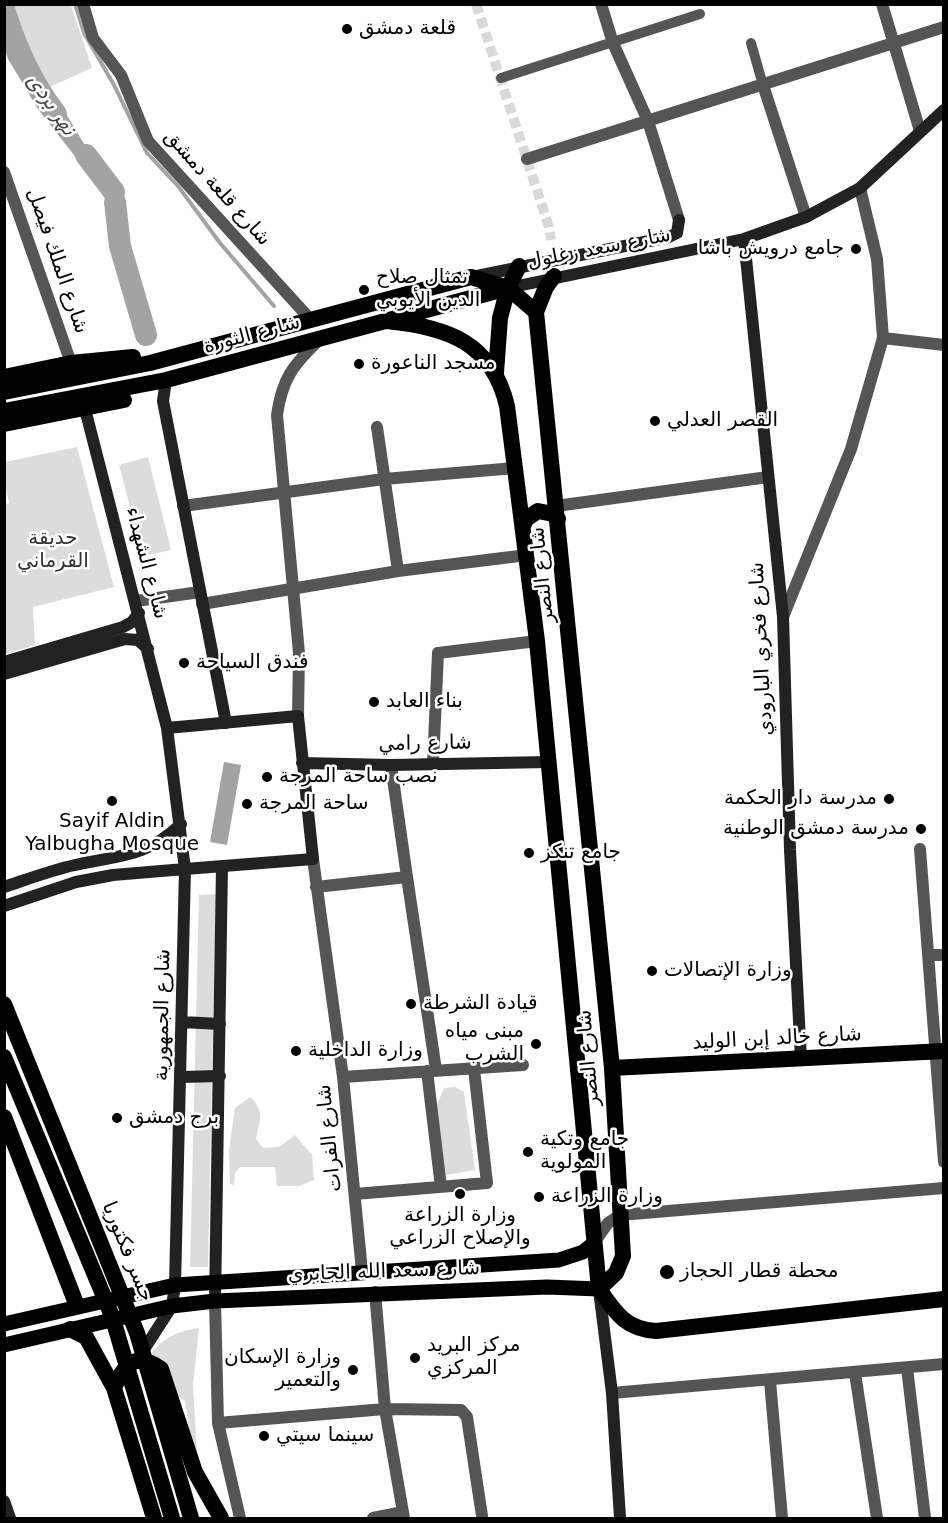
<!DOCTYPE html>
<html>
<head>
<meta charset="utf-8">
<style>
  body { margin:0 }
  #map { position:relative; width:948px; height:1523px; overflow:hidden; background:#fff; font-family:"DejaVu Sans",sans-serif }
  canvas { display:block }
  .frame { position:absolute; inset:0; border:6px solid #000; pointer-events:none }
</style>
</head>
<body>
<div id="map">
<canvas width="948" height="1523"></canvas>
<div class="frame"></div>
</div>
<script>
const c = document.querySelector('canvas').getContext('2d');
c.lineJoin = 'round';
function fill(path, color) {
  c.fillStyle = color;
  c.fill(path, 'evenodd');
}
function trace(path, color, width, dash) {
  c.strokeStyle = color;
  c.lineWidth = width;
  c.lineCap = dash ? 'butt' : 'round';
  c.setLineDash(dash || []);
  c.stroke(path);
}
function drawText(font, color, halo, rows, align = 'center') {
  c.font = font + ' "DejaVu Sans",Vazirmatn,sans-serif';
  c.lineWidth = 5;
  c.setLineDash([]);
  c.textBaseline = 'middle';
  c.strokeStyle = halo;
  c.fillStyle = color;
  for (const [text, x, y, turn = 0] of rows) {
    c.save();
    c.translate(x, y);
    c.rotate((+turn || 0) * Math.PI / 180);
    c.textAlign = isNaN(turn) ? turn : align;
    if (halo) c.strokeText(text, 0, 0);
    c.fillText(text, 0, 0);
    c.restore();
  }
}
fill(new Path2D(`
  M10 5H71L92 68 47 88 30 64Z
  M77 447 114 587 33 607 35 645 5 654 4 504 9 503 5 484V462Z
  M148 457 171 550 143 556 119 465Z
  M216 894 208 1267H190L199 895Z
  M455 1087 464 1092 475 1170 446 1175 436 1107 444 1088Z
  M250 1097C265 1111 260 1120 256 1139L263 1148 279 1147 295 1135 312 1155 314 1180 299 1186H277L275 1167H240L235 1173 234 1185 230 1184 229 1150 235 1108Z
  M199 1328 193 1384 197 1454 191 1437 185 1401 165 1389 152 1352C166 1336 179 1331 199 1328Z`), '#dcdcdc');
fill(new Path2D(`
  M4 9 14 40 37 91 65 112 105 179 95 182 38 109 8 59 5 50Z
  M224 762 241 765 227 845 210 842Z`), '#a3a3a3');
trace(new Path2D(`
  M75 4 84 33 114 85 147 153 178 186 220 243 274 306`), '#a3a3a3', 4);
trace(new Path2D(`
  M4 9C16 48 31 82 56 114
  M86 155 114 192
  M115 202 120 246 146 335`), '#a3a3a3', 22);
trace(new Path2D(`
  M476 4 549 227 551 240`), '#d9d9d9', 10, [10, 5]);
trace(new Path2D(`
  M751 43 763 85
  M501 78 700 14`), '#555', 10);
trace(new Path2D(`
  M83 4 93 38 121 75 148 141 311 320
  M601 4 613 43 648 121 679 220
  M882 4 920 131
  M763 85 806 217
  M527 159 944 27
  M883 338 944 345
  M377 427 398 571
  M183 506 384 479 515 468
  M556 506 768 477
  M136 601 200 592
  M202 604 398 571 527 555
  M783 617 851 449 883 338 877 259 860 188
  M298 716 299 653 277 415C282 379 293 365 319 340
  M433 764 438 653 537 641
  M920 849 944 1162
  M313 859 343 1077 362 1271
  M407 877 436 1070
  M316 887 407 877 391 765
  M928 955H944
  M427 1071 441 1187
  M343 1077 523 1065
  M355 1194 487 1183 474 1069
  M375 1292 385 1409 404 1518
  M215 1301 218 1423 240 1518
  M907 1368 925 1518
  M855 1373 877 1518
  M770 1381 782 1518
  M612 1393 944 1364
  M218 1423 385 1409 461 1410 467 1417 482 1516
  M373 1518 403 1512`), '#555', 12);
trace(new Path2D(`
  M4 172 71 363
  M593 1244 608 1223 620 1215 944 1188`), '#555', 12);
trace(new Path2D(`
  M744 239 783 617 790 850 801 1059
  M472 277 669 237 677 233 679 220
  M508 288 744 239 806 217 860 188 944 110
  M166 380 163 401 226 723
  M85 409 167 728 185 869 313 859 298 716 167 728
  M4 662 123 627 132 622 139 613
  M4 674 125 639 138 640 148 649
  M302 763 391 765 548 762
  M4 887C28 879 52 870 75 865 120 855 145 858 181 824
  M4 906 76 882 113 875 185 869 175 1285 172 1306 141 1354
  M182 1022 220 1024
  M181 1077 220 1076
  M599 1290 612 1393 620 1518
  M215 1301 222 866
  M4 1501 10 1518`), '#222', 12);
trace(new Path2D(`
  M4 1324 175 1285 559 1260 583 1252 593 1244
  M4 1345 172 1306 215 1301 547 1287 599 1289`), '#000', 15);
trace(new Path2D(`
  M536 312 546 287 554 276
  M387 321C447 327 492 342 507 406L537 641 599 1289C615 1312 625 1329 656 1331L944 1299
  M496 373 500 318 508 288 519 266
  M4 377 71 363 133 357
  M4 392 150 363 471 277 508 288 536 312 612 1068 623 1256 616 1273 599 1289
  M4 411 166 380 508 288
  M4 424 124 400
  M523 526 526 519 538 511 553 514 558 519
  M4 1004 137 1333 191 1518
  M4 1057 112 1316 172 1518
  M612 1068 944 1051
  M4 1117 77 1306
  M70 1329 86 1337 114 1388 154 1518
  M114 1388C124 1364 136 1351 161 1369L195 1472 221 1518`), '#000', 16);
for (const [x, y, r, color] of [
  [347,29,6,"#000"],
  [856,249,6,"#000"],
  [364,290,6,"#000"],
  [359,364,6,"#000"],
  [655,421,6,"#000"],
  [184,663,6,"#000"],
  [374,702,6,"#000"],
  [267,777,6,"#000"],
  [889,799,6,"#000"],
  [112,801,6,"#000"],
  [247,804,6,"#000"],
  [921,829,6,"#000"],
  [529,853,6,"#000"],
  [652,971,6,"#000"],
  [411,1004,6,"#000"],
  [536,1044,6,"#000"],
  [296,1051,6,"#000"],
  [117,1118,6,"#000"],
  [528,1152,6,"#000"],
  [460,1194,6,"#000"],
  [539,1197,6,"#000"],
  [667,1272,8,"#000"],
  [415,1358,6,"#000"],
  [353,1370,6,"#000"],
  [264,1436,6,"#000"]
]) {
  const dot = new Path2D();
  dot.arc(x, y, r, 0, 2 * Math.PI);
  c.fillStyle = color;
  c.fill(dot);
  trace(dot, '#fff', 2);
}
drawText('20px', '#000', '#fff', [
  ["قلعة دمشق",359,29],
  ["جامع درويش باشا",844,249,"right"],
  ["تمثال صلاح",376,278],
  ["الدين الأيوبي",376,301],
  ["مسجد الناعورة",371,364],
  ["القصر العدلي",667,421],
  ["فندق السياحة",196,663],
  ["بناء العابد",386,702],
  ["نصب ساحة المرجة",279,777],
  ["مدرسة دار الحكمة",877,799,"right"],
  ["ساحة المرجة",259,804],
  ["Sayif Aldin",112,822,"center"],
  ["Yalbugha Mosque",112,845,"center"],
  ["مدرسة دمشق الوطنية",909,829,"right"],
  ["جامع تنكز",541,853],
  ["وزارة الإتصالات",664,971],
  ["قيادة الشرطة",423,1004],
  ["مبنى مياه",524,1032,"right"],
  ["الشرب",524,1055,"right"],
  ["وزارة الداخلية",308,1051],
  ["برج دمشق",129,1118],
  ["جامع وتكية",540,1140],
  ["المولوية",540,1163],
  ["وزارة الزراعة",551,1197],
  ["وزارة الزراعة",460,1216,"center"],
  ["والإصلاح الزراعي",460,1239,"center"],
  ["محطة قطار الحجاز",680,1272],
  ["مركز البريد",427,1346],
  ["المركزي",427,1369],
  ["وزارة الإسكان",341,1358,"right"],
  ["والتعمير",341,1381,"right"],
  ["سينما سيتي",276,1436]
], 'left');
drawText('20px', '#000', '#fff', [
  ["شارع قلعة دمشق",217,188,48],
  ["شارع سعد زغلول",599,249,-11],
  ["شارع الملك فيصل",57,261,71],
  ["شارع الثورة",252,335,-15],
  ["شارع الشهداء",146,563,75],
  ["شارع النصر",543,575,-96],
  ["شارع فخري البارودي",762,649,-93],
  ["شارع رامي",425,744,-1],
  ["شارع الجمهورية",163,1015,-89],
  ["شارع خالد إبن الوليد",777,1039,-3],
  ["شارع النصر",589,1058,-95],
  ["شارع الفرات",330,1138,-96],
  ["جسر فكتوريا",127,1252,68],
  ["شارع سعد الله الجابري",384,1272,-2]
]);
drawText('20px', '#333', '#fff', [
  ["حديقة",53,539],
  ["القرماني",53,562]
]);
drawText('italic 21px', '#444', '#fff', [
  ["نهر بردى",51,105,56]
]);
</script>
</body>
</html>
